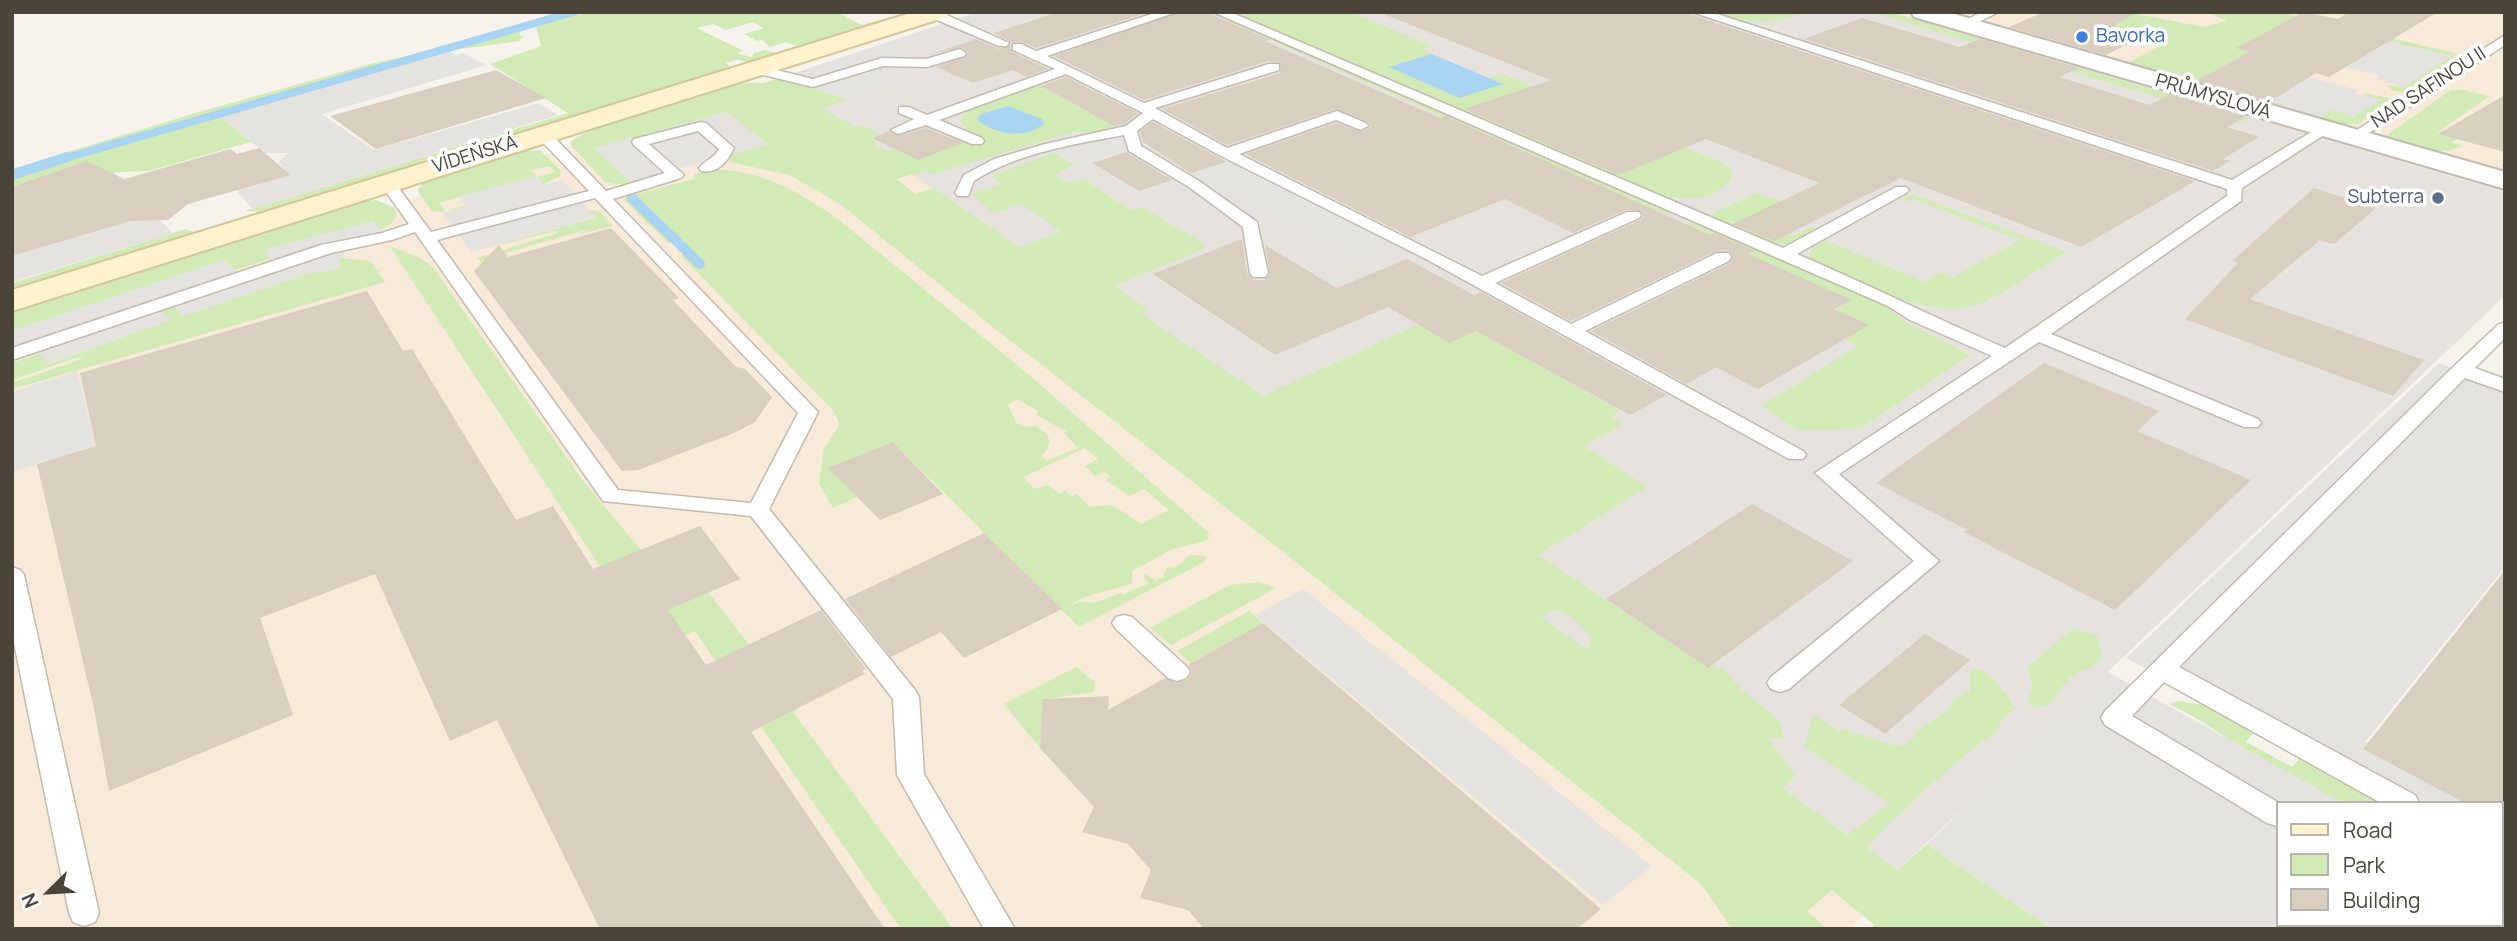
<!DOCTYPE html>
<html>
<head>
<meta charset="utf-8">
<style>
  body { margin:0 }
  #map { position:relative; width:2517px; height:941px; overflow:hidden; background:#f6f3ec; font-family:Manrope,sans-serif }
  canvas { display:block }
  .frame { position:absolute; inset:0; border:14px solid #4b4439; pointer-events:none }
  .legend { position:absolute; left:2276px; top:801px; width:228px; height:126px; box-sizing:border-box; background:#fff; border:2px solid #b7b4b0; margin:0; padding:9px 12px; list-style:none; font-size:21px; color:#4b4439 }
  .legend li { display:flex; align-items:center; gap:14px; height:35px }
  .legend b { width:35px; border:2px solid #b7b4b0 }
  .north { position:absolute; left:14px; top:857px; width:70px; height:70px; -webkit-text-stroke:5px #fff; paint-order:stroke; rotate:246deg; font-size:19px; font-weight:700; line-height:28px; text-align:center; color:#4b4439 }
  .north::after { content:''; display:block; margin:auto; width:24px; height:32px; background:#4b4439; clip-path:polygon(50% 0,100% 100%,50% 72%,0 100%) }
</style>
</head>
<body>
<div id="map">
<canvas width="2517" height="941"></canvas>
<div class="frame"></div>
<ul class="legend">
<li><b style="height:9px;background:#fff3cd"></b>Road</li>
<li><b style="height:19px;background:#d2eab5"></b>Park</li>
<li><b style="height:19px;background:#d8cfc1"></b>Building</li>
</ul>
<div class="north">N</div>
</div>
<script>
const c = document.querySelector('canvas').getContext('2d');
c.lineJoin = 'round';
function fill(path, color) {
  c.fillStyle = color;
  c.fill(path, 'evenodd');
}
function trace(path, color, width, dash) {
  c.strokeStyle = color;
  c.lineWidth = width;
  c.lineCap = dash ? 'butt' : 'round';
  c.setLineDash(dash || []);
  c.stroke(path);
}
function drawText(font, color, halo, rows, align = 'center') {
  c.font = font + ' Manrope,sans-serif';
  c.lineWidth = 7;
  c.setLineDash([]);
  c.textBaseline = 'middle';
  c.strokeStyle = halo;
  c.fillStyle = color;
  for (const [text, x, y, turn = 0] of rows) {
    c.save();
    c.translate(x, y);
    c.rotate((+turn || 0) * Math.PI / 180);
    c.textAlign = isNaN(turn) ? turn : align;
    if (halo) c.strokeText(text, 0, 0);
    c.fillText(text, 0, 0);
    c.restore();
  }
}
fill(new Path2D(`
  M1891 12H2505V192L2456 177Z
  M757 85 850 130 934 188 1898 870 1851 929H12V331Z`), '#f7ead8');
fill(new Path2D(`
  M978 12H1891L2505 192V296L1898 870 777 79Z`), '#e6e2dd');
fill(new Path2D(`
  M589 12H837L862 25 891 17 889 20 803 48 786 42 770 47 762 40 757 41 744 34 764 28 753 22 726 30 713 24 696 28 744 51 736 53 752 57 754 53 765 50 779 54 751 63 737 60 726 63 731 67 730 70 268 212 245 211 568 113 490 64 541 46 536 27Z
  M1234 12H1350L1432 46 1423 49 1432 54 1390 67 1459 98 1502 84 1490 78 1503 74 1716 160 1729 167 1733 174C1719 204 1679 201 1652 192Z
  M1806 12C1773 25 1747 23 1713 13Z
  M1870 12H1889L2249 118 2242 122Z
  M2030 12H2126L2204 27 2227 21 2207 12 2286 13 2458 54 2451 59 2455 61 2403 93 2392 90 2387 85 2404 87 2451 56 2384 45 2356 37 2237 48 2249 52 2212 72 2332 110 2380 100 2363 95 2364 93 2395 99 2358 124H2331L2125 64 2161 46 2108 30 2104 32Z
  M1225 20H1229L1671 213 1665 215Z
  M521 31 519 36H524L519 41 447 51 220 116 251 142 149 171 116 172 96 186 12 187V169L192 114 370 64Z
  M777 79 848 99 821 109 857 127 861 125 880 133 871 138 876 141 875 145 888 151 894 149 918 160 962 141 974 146 984 142 966 130 960 121 967 110 1039 85 1097 117 1120 110V125L1097 132H1073L934 174 924 171 896 179 915 194 934 188 1018 247 1062 232 1022 204 994 213 971 194 1003 184 992 176 1054 153 1075 165 1054 175 1066 183 1084 179 1130 210 1141 207 1197 239 1206 248 1114 286 1147 309 1142 315 1263 396 1444 313 1427 330 1450 343 1476 331 1620 411 1611 416 1622 424 1584 446 1647 487 1538 555 1707 667 1712 665 1725 671 1741 690 1771 713 1781 724 1784 739 1768 737 1795 776 1782 788 1848 835 1889 803 1805 747 1813 714 1840 732 1842 729 1899 747 1910 742 1920 730 1949 709 1952 701 1970 691V669C1992 668 2004 693 2016 708L2003 718 1996 733 1978 744 1921 793 1866 847 1898 870 1927 844 2052 929H1871L1874 925 1832 890 1807 911 1827 929H1732L1702 885 1282 551 994 328 840 204 790 175 729 162 731 154 768 144 726 112 652 177C638 181 620 187 605 182L570 144 573 139 592 130 738 82 764 83ZM1553 610C1568 611 1584 626 1591 640L1588 650 1541 618Z
  M2451 90H2464L2489 96 2437 133 2457 139 2452 143 2463 145C2440 160 2406 145 2383 138Z
  M523 150 541 151 561 171 560 176 543 185 537 177 556 172 549 166 531 170 536 176 439 203 445 211 466 205 468 207 440 212 432 211 418 192 419 187 428 180Z
  M717 170C762 170 798 192 834 216L1028 374 1209 533 1208 540 1173 549 1132 571V583C1111 592 1087 592 1069 606L1082 601C1096 606 1109 597 1122 592V595L1149 583 1145 580 1144 574 1156 580 1163 577 1167 568 1176 567 1190 555 1206 556 1204 562 1079 627 893 442 829 468 857 497 833 508 819 484 824 449 840 424 833 410 680 255 689 254 692 250 682 239 668 243 622 198 693 179 695 174ZM1017 399 1038 411 1036 415 1066 431 1064 433 1078 448 1046 461 1042 456C1052 443 1053 436 1036 426L1028 427 1016 423 1008 405ZM1085 448 1098 459 1085 466 1095 476 1104 472 1111 477 1106 480 1129 496 1144 489 1169 510 1141 524 1112 505 1090 507 1077 494 1071 497 1066 491 1060 494 1049 485 1035 489 1023 477Z
  M1757 193 1781 202 1760 225 1792 236 1812 227 1821 231C1811 235 1800 242 1790 244 1771 247 1724 228 1711 214Z
  M1912 194 2067 252C2044 265 1995 300 1973 306 1923 318 1856 280 1810 260L1811 250 1825 240 1924 282 1941 273 1954 277 2020 240 1913 199 1906 202 1901 200Z
  M376 200 393 207 397 215 391 224 380 230 373 221 267 250 270 259 235 270 224 260 12 331V310L362 201Z
  M590 210 599 211 613 226 578 234 593 228 488 258 481 262 477 258 558 233 556 231 471 252 595 218Z
  M1691 222 1882 302 1905 322 1970 355 1862 427 1822 431 1797 430 1762 406 1858 346 1845 339 1869 325 1836 309 1851 300 1683 225Z
  M186 229 193 232 184 238 12 291V283Z
  M393 247 420 258 432 266 584 482 641 550 708 592 798 708 794 713 953 929H901L695 631 654 649 391 248Z
  M340 258 370 261 385 282 12 389V383L82 359 79 357 12 380V363L40 353 49 364 170 320 162 311 174 307 183 316 310 273 339 269Z
  M1259 582 1276 588 1171 645 1150 628 1230 585Z
  M1249 611 1263 623 1191 663 1177 651Z
  M2074 628 2097 636 2102 657C2095 668 2084 668 2074 675 2053 688 2063 706 2032 708L2028 698 2033 689 2028 667Z
  M1076 667 1095 682 1094 692 1044 699 1040 748 1004 704Z
  M2178 701 2204 705 2255 731 2246 742 2292 767 2302 756 2387 803H2323L2206 724 2170 704Z`), '#d2eab5');
fill(new Path2D(`
  M977 12H1039L956 36 937 28Z
  M919 32 933 38 898 49 915 57 945 51 968 59 848 99 777 79Z
  M2389 41 2452 56 2404 87 2376 79 2380 76 2346 67Z
  M448 51 456 55 463 53 487 65 322 114 374 150 539 103 558 115 253 209 236 190 289 174 278 162 288 153H265L219 116Z
  M2309 77 2358 90 2355 93 2382 100 2354 117 2332 110 2322 117 2268 102Z
  M1161 107 1406 242 1356 264 1264 212 1232 226 1172 184 1125 156 1083 170 1054 153 1004 168 977 181 969 191 963 193 934 174 1073 132H1097L1120 125V118Z
  M726 112 769 144 630 182 594 148Z
  M536 176 543 185 562 180 596 217 471 252 443 213 467 207 459 196Z
  M160 220 173 233 12 282V256L131 221Z
  M373 221 386 237 352 244 340 258 339 269 310 273 183 316 174 307 162 311 171 320 48 364 35 347 12 354V331L224 260 243 277 273 267 266 249Z
  M2439 363 2505 386V567L2365 742 2481 803H2390L2126 658Z
  M77 371 96 446 12 472V392Z
  M1303 589 1652 866 1603 905 1255 615Z
  M2106 671 2343 803H2277V925H2501V893L2505 895V929H2052L1927 844Z`), '#e5e3e0');
fill(new Path2D(`
  M1432 54 1503 84 1459 98 1389 67Z
  M1008 106 1042 119 1044 123C1027 141 993 134 977 119L981 114Z`), '#a9d4f2');
trace(new Path2D(`
  M62 159 574 12`), '#a9d4f2', 8);
trace(new Path2D(`
  M12 175 67 157
  M632 198 700 264`), '#a9d4f2', 10);
fill(new Path2D(`
  M1058 12H1149L1036 48 1022 42H1011L994 33Z
  M1179 12H1206L1270 40 1265 41 1440 118 1445 116 1710 235 1714 233 1755 251 1748 254 1852 300 1834 309 1869 325 1758 389 1716 367 1686 384 1591 331 1730 263 1733 256 1729 250 1716 251 1571 321 1501 283 1640 220 1643 216 1641 211 1626 210 1573 233 1505 199 1410 237 1246 154 1336 123 1362 132 1371 127 1367 121 1336 109 1227 145 1162 109 1280 73 1281 62 1268 61 1144 100 1054 56Z
  M1386 12H1683L2195 181 2081 247 1901 178 1774 241 1733 224 1819 183 1706 139 1619 175 1464 109 1551 80 1451 41 1386 15Z
  M2044 12H2138L2106 30 2119 33 2110 37 2130 43 2106 55 2009 27Z
  M2304 12 2338 19 2349 12H2438L2329 77 2316 73 2269 102 2196 81 2249 52 2236 48Z
  M1862 18 1960 47 1980 39 2079 68 2059 77 2150 105 2170 94 2245 116 2227 127 2259 137 2223 159 2230 161 2213 171 1804 39Z
  M976 39 999 49 1010 46 1012 52 1048 69 1026 77 1013 70 973 83 936 67 966 57 969 52 961 47 925 56Z
  M496 70 546 98 376 149 330 116Z
  M1066 77 1138 113 1125 124 1114 126 1041 86Z
  M2505 95V152L2438 134Z
  M1153 122 1220 158 1226 162 1191 173 1143 142 1140 132Z
  M926 128 963 143 918 160 872 138 889 131 899 136Z
  M259 148 291 175 188 204 168 220 131 221 12 256V187L87 161 124 179 230 149 237 154Z
  M1126 152 1128 153 1172 180 1139 191 1092 163Z
  M2314 188 2376 208 2334 244 2320 240 2250 299 2424 360 2393 396 2185 319 2238 263 2232 261Z
  M611 228 679 298 673 300 736 367 745 369 772 397 755 422 734 433 638 470 622 471 474 271 499 245 508 257Z
  M1242 239 1247 273 1253 280H1265L1270 275 1265 245 1337 288 1407 259 1474 295 1481 292 1667 395 1630 415 1476 331 1450 343 1388 307 1275 355 1153 274Z
  M367 291 403 351 412 349 516 520 553 506 593 569 700 526 740 579 668 610 706 665 821 610 866 669 862 671 865 674 751 732 885 929H600L497 720 450 741 375 574 260 618 293 715 109 791 94 709 37 464 96 446 80 373Z
  M2044 363 2159 411 2137 431 2251 480 2115 610 1964 532 1967 530 1876 483Z
  M893 442 943 494 880 520 828 468Z
  M1752 504 1853 561 1708 668 1606 599Z
  M984 533 1062 609 964 658 941 632 891 657 845 599Z
  M2505 570V803H2465L2363 749Z
  M1263 623 1601 909 1577 929H1204L1188 910 1140 898 1151 870 1128 844 1082 832 1094 807 1040 748 1043 699 1109 696 1108 710 1165 678 1176 683 1187 680 1192 673 1188 665Z
  M1925 634 1970 660 1885 734 1839 705Z`), '#d8cfc1');
const lane = new Path2D(`
  M929 12H940L1009 43 1007 46H999L930 17Z
  M1158 12H1177L1047 56 1144 103 1269 64H1279V70L1155 108 1227 148 1337 111 1366 123 1368 126 1361 130 1336 120 1239 154 1482 276 1627 212H1639L1641 215 1639 218 1495 283 1571 324 1717 253H1729L1731 257 1729 261 1585 331 1803 451 1806 455 1803 459H1789L1426 259 1221 156 1153 119 1137 131 1141 146 1199 181 1257 222 1268 273 1265 277H1253L1250 273 1243 227 1189 187 1129 151 1124 135C1074 144 1017 153 974 181L968 196H958L955 193 964 175 994 159 1045 144 1126 126 1143 113 1066 74 939 120 982 138 984 141 982 144H972L926 125 898 134 891 130 914 119 899 113V107H909L927 115 1055 69 1013 50V44H1021L1036 51Z
  M1213 12H1230L1783 248 1896 187H1906L1909 190 1906 193 1797 254C1867 284 1935 318 2005 348L2227 196V189L1692 12H1711L2232 180 2321 126H2331L2333 129 2242 188 2241 201 2051 334 2258 419 2261 423 2258 427H2244L2039 342 1839 474 1939 561 1789 689 1780 692 1771 689 1767 683 1771 677 1914 561 1815 473 1992 356 1910 320 1888 306Z
  M1982 12H1999L1968 27 1958 24Z
  M2505 35V45L2358 140H2348L2346 137Z
  M960 49 966 53 964 56 927 67 883 66 813 87 751 72 750 69 756 65 813 79 882 58 926 59Z
  M701 122 706 123 734 148C727 162 718 174 701 171L699 168C705 160 714 159 719 149L698 131 649 144 684 175 681 178 613 199 818 412 769 509 915 690 919 697 924 774 1015 929H984L897 775 893 699 751 516 603 501 415 232 392 240 331 253 12 360V348L321 245 382 233 409 224 379 182 382 179H392L431 232 589 191 538 137V131H548L606 191 665 173 634 145 632 142 634 139ZM595 198 798 413 751 503 618 490 437 240Z
  M2505 323V338L2475 368 2505 379V392L2465 378 2179 667 2415 795 2419 803H2381L2164 682 2132 716 2279 803H2277V826L2267 823 2105 725 2101 718 2105 711 2454 366 2499 324Z
  M12 567 20 570 24 575 99 913 95 922 84 926 73 922 69 913 12 633Z
  M1124 615 1132 617 1186 666 1190 672 1186 678 1177 681 1168 678 1116 629 1112 623 1116 617Z
  M2501 844 2505 845V870L2501 869Z
  M2447 925H2481L2483 929H2449Z`);
const street = new Path2D(`
  M1911 12H1947L2505 172V189L1914 17Z`);
const secondary = new Path2D(`
  M914 12H949L946 17 12 311V290Z`);
trace(lane, '#c2bbae', 3);
trace(street, '#c2bbae', 4);
trace(secondary, '#d6c79b', 4);
fill(lane, '#fff');
fill(street, '#fff');
fill(secondary, '#fff3cd');
for (const [x, y, r, color] of [
  [2082,37,7,"#3f7fe0"],
  [2438,198,7,"#5c6f8a"]
]) {
  const dot = new Path2D();
  dot.arc(x, y, r, 0, 2 * Math.PI);
  c.fillStyle = color;
  c.fill(dot);
  trace(dot, '#fff', 2.5);
}
drawText('19px', '#366cbe', '#fff', [
  ["Bavorka",2096,37]
], 'left');
drawText('19px', '#4b4439', '#fff', [
  ["NAD SAFINOU II",2429,88,-33],
  ["PRŮMYSLOVÁ",2213,97,16],
  ["VÍDEŇSKÁ",475,155,-17]
]);
drawText('19px', '#4e5e75', '#fff', [
  ["Subterra",2424,198]
], 'right');
</script>
</body>
</html>
